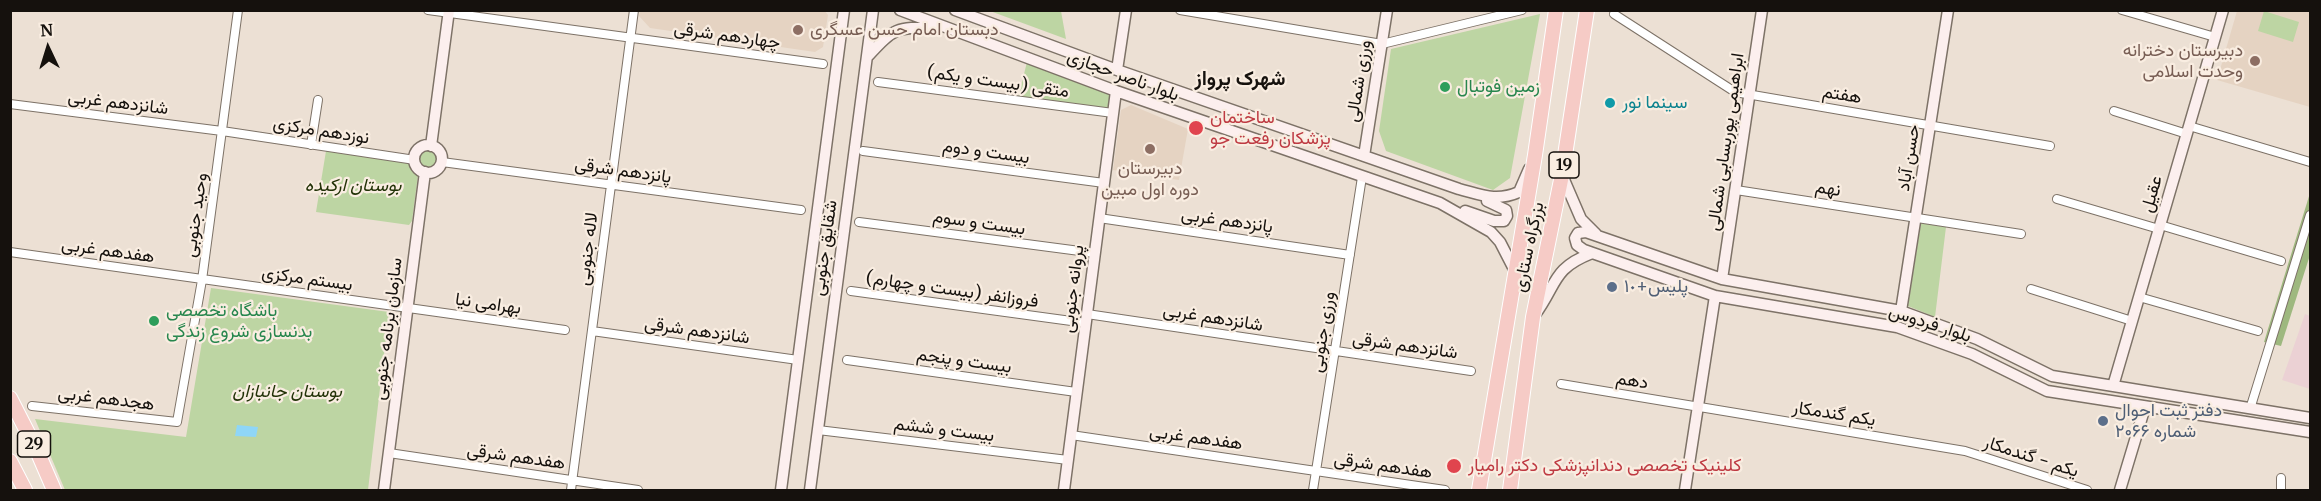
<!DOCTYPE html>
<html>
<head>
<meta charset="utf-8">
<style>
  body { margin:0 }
  #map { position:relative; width:2321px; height:501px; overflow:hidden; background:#ece0d4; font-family:Merriweather,serif }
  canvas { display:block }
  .frame { position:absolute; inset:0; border:12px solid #15110d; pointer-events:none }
  .north { position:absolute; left:18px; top:18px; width:60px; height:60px; -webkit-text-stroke:4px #f9ede1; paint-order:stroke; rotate:356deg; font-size:16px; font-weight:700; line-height:24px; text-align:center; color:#15110d }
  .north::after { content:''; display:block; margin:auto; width:21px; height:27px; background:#15110d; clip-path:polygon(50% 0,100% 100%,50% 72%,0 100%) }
</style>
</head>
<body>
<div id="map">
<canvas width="2321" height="501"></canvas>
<div class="frame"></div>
<div class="north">N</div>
</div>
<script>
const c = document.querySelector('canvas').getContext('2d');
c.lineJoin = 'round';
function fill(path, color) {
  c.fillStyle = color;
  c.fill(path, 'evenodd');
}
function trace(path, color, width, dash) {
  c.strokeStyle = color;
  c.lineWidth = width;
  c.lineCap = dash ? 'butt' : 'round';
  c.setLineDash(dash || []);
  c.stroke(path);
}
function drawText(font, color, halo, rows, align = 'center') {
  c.font = font + ' Merriweather,Vazirmatn,serif';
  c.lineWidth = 4.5;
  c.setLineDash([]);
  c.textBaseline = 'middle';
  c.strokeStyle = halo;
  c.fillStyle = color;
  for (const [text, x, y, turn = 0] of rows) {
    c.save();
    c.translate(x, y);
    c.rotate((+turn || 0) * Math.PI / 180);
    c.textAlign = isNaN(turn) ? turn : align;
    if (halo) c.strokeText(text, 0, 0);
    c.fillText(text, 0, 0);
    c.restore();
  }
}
fill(new Path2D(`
  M2305 314 2310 316V389L2282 380Z`), '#ebd1d4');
fill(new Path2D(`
  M640 11 824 10 828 15 823 47 815 52 650 28 639 16Z
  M2237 11H2310V107L2217 80Z
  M1131 105 1188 129 1179 180 1113 170 1121 110Z`), '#e5d3c2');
fill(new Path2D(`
  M990 11H1061L1066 39Z
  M2264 11 2299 22 2293 42 2258 31Z
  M1540 14 1510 178 1493 190 1386 151 1379 131 1391 49Z
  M1027 62 1111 90 1107 111 1018 98Z
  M420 159a9 9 0 1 1 18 0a9 9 0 1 1-18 0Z
  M326 151 411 163 418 175 412 221 409 225 316 212Z
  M1921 223 1946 227 1935 317 1908 306Z
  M211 288 389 312 368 490H65L35 419 186 437Z`), '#bdd5a3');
fill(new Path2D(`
  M2310 193V255L2281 346 2264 342Z`), '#9eb87f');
fill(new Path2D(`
  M237 425 258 427 256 437 235 436Z`), '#8fd6f7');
const street = new Path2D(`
  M428 10 823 64
  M1180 10 1382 44 1522 10
  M2122 10 2215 37
  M1614 14 1735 92 2050 146
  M878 82 1113 113
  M10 104 222 131 415 160
  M2114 111 2187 134
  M2189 126 2310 162
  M311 145 318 100
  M863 151 1104 183
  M442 162 801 210
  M1736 190 2021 234
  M2057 199 2159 229
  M1099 218 1350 255
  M859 222 1095 253
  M2160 225 2281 261
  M10 252 565 330
  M2031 289 2132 321
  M851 291 1086 323
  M2139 297 2258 331
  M1087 314 1471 371
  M592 331 798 360
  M847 360 1076 392
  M1561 384 1965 451 2087 490
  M32 406 177 422 202 280 238 10
  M2250 409 2310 215
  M818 430 1068 460
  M1071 435 1445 490
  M389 453 638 490
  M571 490 634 10
  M1313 490 1362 177
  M2281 490V478`);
const secondary = new Path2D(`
  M900 10 1116 91 1440 203 1491 232 1500 242 1516 273
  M955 10 1117 70 1459 189C1482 195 1496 202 1519 192L1529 169
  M868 56C894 28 896 27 934 28
  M1117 70 1126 10
  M414 159a14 14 0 1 1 28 0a14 14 0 1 1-28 0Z
  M431 146 449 10
  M1364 156 1387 10
  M1562 175 1581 219 1596 234
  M1465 211 1494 221H1504L1507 216 1506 210 1487 201
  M1722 279 1762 10
  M1901 311 1948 10
  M1534 316C1558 284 1551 269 1592 253
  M2113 386 2223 10
  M2310 418 2052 376 1977 339 1901 311 1722 279 1586 232 1578 233 1575 238 1577 245 1584 250 1715 296 1897 327 1972 354 2047 391 2310 432
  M384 490 425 172
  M781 490 844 10
  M810 490 873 10
  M1064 490 1116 91
  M1685 490 1715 296
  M2120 490 2145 407`);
const highway = new Path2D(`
  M10 398 38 453 54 490
  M10 461 25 490
  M1479 490 1535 155 1556 10
  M1510 490 1533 317 1562 175 1587 10`);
trace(street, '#7d7267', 10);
trace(secondary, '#7d7267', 13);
trace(highway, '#fff', 16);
trace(street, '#fff', 8);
trace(secondary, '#fcefee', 10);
trace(highway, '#f6cbc6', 14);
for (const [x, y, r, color] of [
  [798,30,6,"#8d6e63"],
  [2255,61,6,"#8d6e63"],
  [1445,87,6,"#2e9e5b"],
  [1610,103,6,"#0f9aa8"],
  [1196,128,8,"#e0444e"],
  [1150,149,6,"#8d6e63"],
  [1612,287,6,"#5c6f8a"],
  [154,321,6,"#2e9e5b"],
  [2103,421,6,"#5c6f8a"],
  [1454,466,8,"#e0444e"]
]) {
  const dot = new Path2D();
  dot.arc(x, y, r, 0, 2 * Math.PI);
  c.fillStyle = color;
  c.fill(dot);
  trace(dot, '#f9ede1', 2);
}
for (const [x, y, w] of [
  [1564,165,30],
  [34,444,33]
]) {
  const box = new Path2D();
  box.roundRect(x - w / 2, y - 13, w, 26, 4.5);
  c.fillStyle = '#f9ede1';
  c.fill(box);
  trace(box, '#15110d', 1.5);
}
drawText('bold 16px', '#15110d', null, [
  ["19",1564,165],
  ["29",34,444]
]);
drawText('18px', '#785e54', '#f9ede1', [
  ["دبستان امام حسن عسگری",810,30],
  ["دبیرستان دخترانه",2243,51,"right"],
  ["وحدت اسلامی",2243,72,"right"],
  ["دبیرستان",1150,169,"center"],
  ["دوره اول مبین",1150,190,"center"]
], 'left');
drawText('18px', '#15110d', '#f9ede1', [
  ["چهاردهم شرقی",727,36,8],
  ["بلوار ناصر حجازی",1123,76,20],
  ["ورزی شمالی",1359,81,-81],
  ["متقی (بیست و یکم)",998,82,8],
  ["هفتم",1842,95,9],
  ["شانزدهم غربی",118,103,7],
  ["نوزدهم مرکزی",321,131,9],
  ["ابراهیمی پوربسابی شمالی",1726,142,-82],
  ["بیست و دوم",986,152,8],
  ["حسن آباد",1909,158,-81],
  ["پانزدهم شرقی",623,171,8],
  ["نهم",1828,189,9],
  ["عقیل",2152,194,-74],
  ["وحید جنوبی",196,215,-82],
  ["پانزدهم غربی",1227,221,8],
  ["بیست و سوم",979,223,8],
  ["بزرگراه ستاری",1529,247,-78],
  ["شقایق جنوبی",825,248,-82],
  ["لاله جنوبی",588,249,-83],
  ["هفدهم غربی",108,251,8],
  ["بیستم مرکزی",307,279,8],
  ["پروانه جنوبی",1073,289,-83],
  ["فروزانفر (بیست و چهارم)",952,290,8],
  ["بهرامی نیا",488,304,8],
  ["شانزدهم غربی",1213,318,9],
  ["بلوار فردوس",1930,324,18],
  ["سازمان برنامه جنوبی",388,329,-83],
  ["شانزدهم شرقی",697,331,8],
  ["ورزی جنوبی",1323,332,-81],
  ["شانزدهم شرقی",1405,346,8],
  ["بیست و پنجم",964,361,8],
  ["دهم",1632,381,9],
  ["هجدهم غربی",106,399,7],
  ["یکم گندمکار",1834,414,9],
  ["بیست و ششم",944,430,7],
  ["هفدهم غربی",1196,438,8],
  ["هفدهم شرقی",516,457,8],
  ["یکم - گندمکار",2031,457,18],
  ["هفدهم شرقی",1383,466,8]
]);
drawText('18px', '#27864d', '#f9ede1', [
  ["زمین فوتبال",1457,87],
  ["باشگاه تخصصی",166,311],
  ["بدنسازی شروع زندگی",166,332]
], 'left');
drawText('18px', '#0d838f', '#f9ede1', [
  ["سینما نور",1622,103]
], 'left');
drawText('18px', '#be3a42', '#f9ede1', [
  ["ساختمان",1210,118],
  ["پزشكان رفعت جو",1210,139],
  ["کلینیک تخصصی دندانپزشکی دکتر رامیار",1468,466]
], 'left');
drawText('italic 18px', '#223207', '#f9ede1', [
  ["بوستان ارکیده",353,186],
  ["بوستان جانبازان",287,392]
]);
drawText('18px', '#4e5e75', '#f9ede1', [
  ["پلیس+١٠",1624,287],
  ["دفتر ثبت احوال",2115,411],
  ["شماره ۲۰۶۶",2115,432]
], 'left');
drawText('bold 20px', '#15110d', '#f9ede1', [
  ["شهرک پرواز",1240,79]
]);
</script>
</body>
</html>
